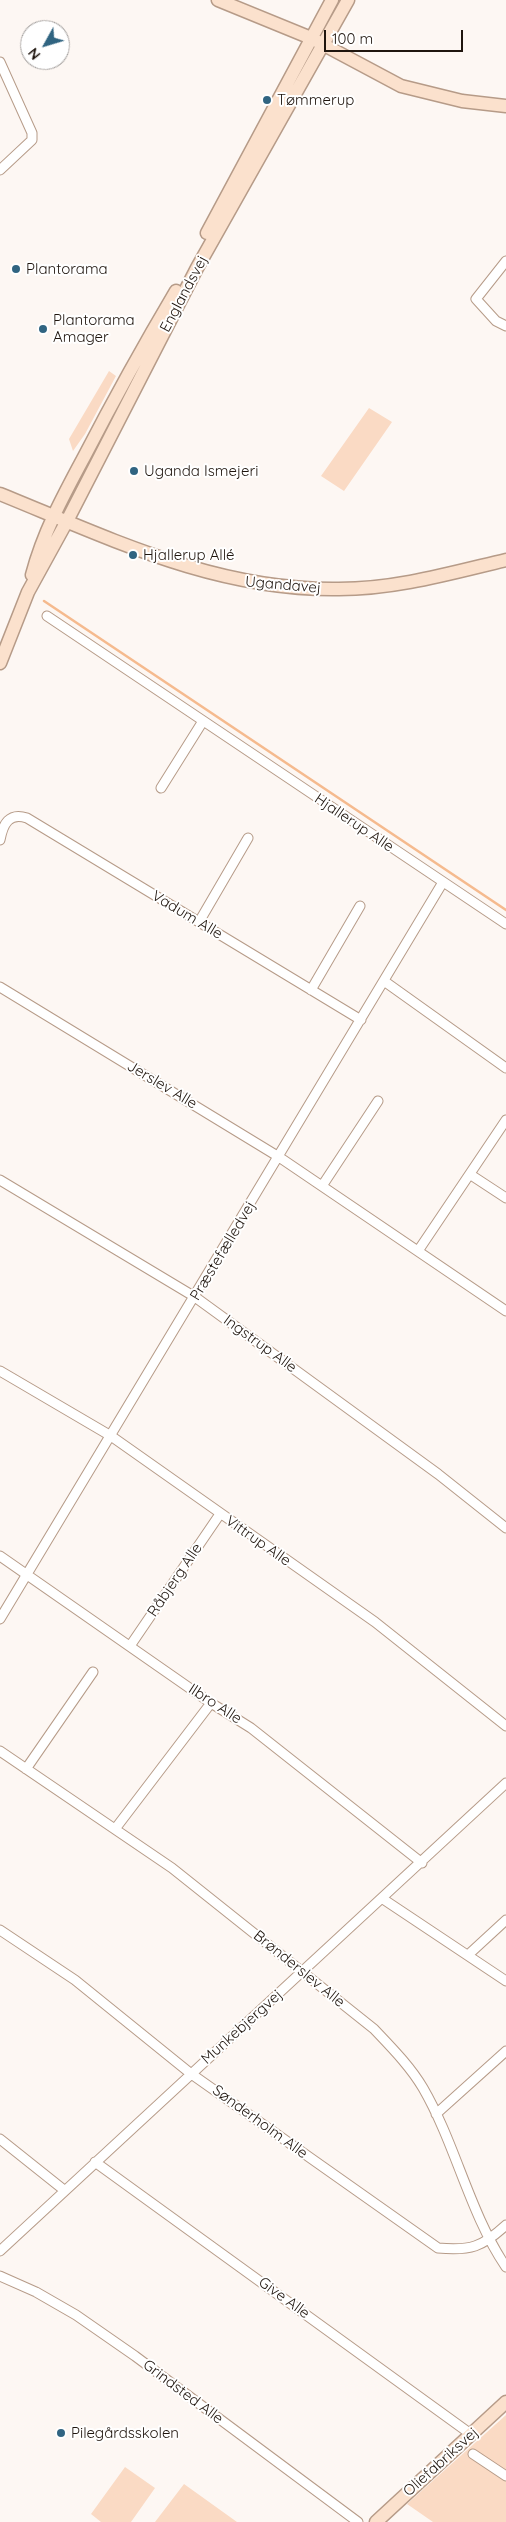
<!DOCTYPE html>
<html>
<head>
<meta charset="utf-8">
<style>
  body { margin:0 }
  #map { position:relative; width:506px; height:2522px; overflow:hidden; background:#fdf7f3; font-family:Quicksand,sans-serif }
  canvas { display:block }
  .north { position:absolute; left:20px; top:20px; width:50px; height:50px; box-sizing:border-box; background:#fff; border:1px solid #a5a19f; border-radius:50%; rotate:231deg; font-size:14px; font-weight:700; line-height:20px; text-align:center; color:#1f150e }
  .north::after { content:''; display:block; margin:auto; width:18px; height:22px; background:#306481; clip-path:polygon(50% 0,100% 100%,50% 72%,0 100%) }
  .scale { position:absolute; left:324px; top:30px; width:139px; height:22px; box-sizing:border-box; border:2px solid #1f150e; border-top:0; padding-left:6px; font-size:15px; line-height:18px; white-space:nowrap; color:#1f150e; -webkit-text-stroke:4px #fff; paint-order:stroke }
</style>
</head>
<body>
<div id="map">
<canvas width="506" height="2522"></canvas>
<div class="north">N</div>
<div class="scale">100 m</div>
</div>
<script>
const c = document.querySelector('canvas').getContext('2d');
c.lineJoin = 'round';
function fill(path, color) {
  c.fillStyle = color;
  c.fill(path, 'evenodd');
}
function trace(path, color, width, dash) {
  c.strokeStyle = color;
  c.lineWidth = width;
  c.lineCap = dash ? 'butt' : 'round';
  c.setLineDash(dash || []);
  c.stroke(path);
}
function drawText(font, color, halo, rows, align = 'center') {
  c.font = font + ' Quicksand,sans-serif';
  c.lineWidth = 4;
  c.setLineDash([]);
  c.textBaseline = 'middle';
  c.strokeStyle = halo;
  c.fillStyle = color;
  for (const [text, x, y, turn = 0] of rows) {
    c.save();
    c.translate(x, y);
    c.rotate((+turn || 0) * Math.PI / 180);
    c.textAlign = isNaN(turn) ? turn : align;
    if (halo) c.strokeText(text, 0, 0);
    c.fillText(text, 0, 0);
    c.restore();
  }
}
fill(new Path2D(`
  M109 371 116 376 85 434 73 451 69 439Z
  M369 408 392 422 344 491 321 476Z
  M506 2415V2522H433L407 2504Z
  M125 2467 155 2488 131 2522H101L91 2514Z
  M184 2484 237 2522H155Z`), '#fadac4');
trace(new Path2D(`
  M44 601 506 910`), '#f5ba8e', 2.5);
const street = new Path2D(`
  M0 62 32 133V140L0 170
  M506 261 476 299 496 321 506 326
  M47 616 506 924
  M161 788 203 721
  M0 840C3 824 9 812 27 818L361 1020
  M199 922 248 838
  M384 981 506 1068
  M0 987 279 1157 506 1311
  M311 990 360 906
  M471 1175 506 1198
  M0 1180 195 1297 438 1474 506 1528
  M322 1186 378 1101
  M418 1251 506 1120
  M0 1371 111 1436 375 1622 506 1726
  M0 1556 211 1703 251 1728 422 1863
  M0 1619 443 882
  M130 1646 220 1514
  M0 1751 172 1868 374 2029C391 2047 410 2066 423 2088 456 2145 469 2212 506 2267
  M26 1769 93 1672
  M115 1829 211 1703
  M383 1899 506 1981
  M0 1930 75 1980 190 2073 438 2248C471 2251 482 2247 506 2225
  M468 1955 506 1920
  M436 2114 506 2051
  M0 2139 64 2190
  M95 2162 472 2435
  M0 2251 506 1783
  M0 2276 36 2292 76 2315 135 2356 358 2522
  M473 2454 506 2476`);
const secondary = new Path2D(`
  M218 0 311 38 401 86 462 101 506 106
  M207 233 332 0
  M0 494C111 539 217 591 339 589 396 589 451 573 506 560
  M32 575C43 533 63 496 84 457 113 401 144 345 176 291
  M0 663 28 592 67 521 197 268 348 0
  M376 2522 506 2402`);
trace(street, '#b69b88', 11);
trace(secondary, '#b69b88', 15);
trace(street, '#fff', 9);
trace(secondary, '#fbe1cd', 12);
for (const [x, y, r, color] of [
  [267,100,5,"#306481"],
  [16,269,5,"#306481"],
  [43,329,5,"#306481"],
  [134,471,5,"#306481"],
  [133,555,5,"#306481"],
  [61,2433,5,"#306481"]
]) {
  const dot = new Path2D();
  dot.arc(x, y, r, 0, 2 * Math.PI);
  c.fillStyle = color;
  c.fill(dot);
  trace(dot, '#fff', 2);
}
drawText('15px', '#1f150e', '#fff', [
  ["Tømmerup",277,100],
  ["Plantorama",26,269],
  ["Plantorama",53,320],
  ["Amager",53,337],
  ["Uganda Ismejeri",144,471],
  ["Hjallerup Allé",143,555],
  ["Pilegårdsskolen",71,2433]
], 'left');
drawText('15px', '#1f150e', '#fff', [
  ["Englandsvej",184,294,-62],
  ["Ugandavej",283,585,5],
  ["Hjallerup Alle",354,823,34],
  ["Vadum Alle",187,915,31],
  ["Jerslev Alle",162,1085,31],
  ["Præstefælledvej",223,1251,-59],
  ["Ingstrup Alle",260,1344,36],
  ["Vittrup Alle",258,1541,35],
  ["Råbjerg Alle",175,1580,-56],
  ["Ilbro Alle",215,1704,33],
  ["Brønderslev Alle",299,1969,39],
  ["Munkebjergvej",242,2027,-42],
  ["Sønderholm Alle",260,2122,36],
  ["Give Alle",284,2298,36],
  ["Grindsted Alle",183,2392,37],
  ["Oliefabriksvej",441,2462,-42]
]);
</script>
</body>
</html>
